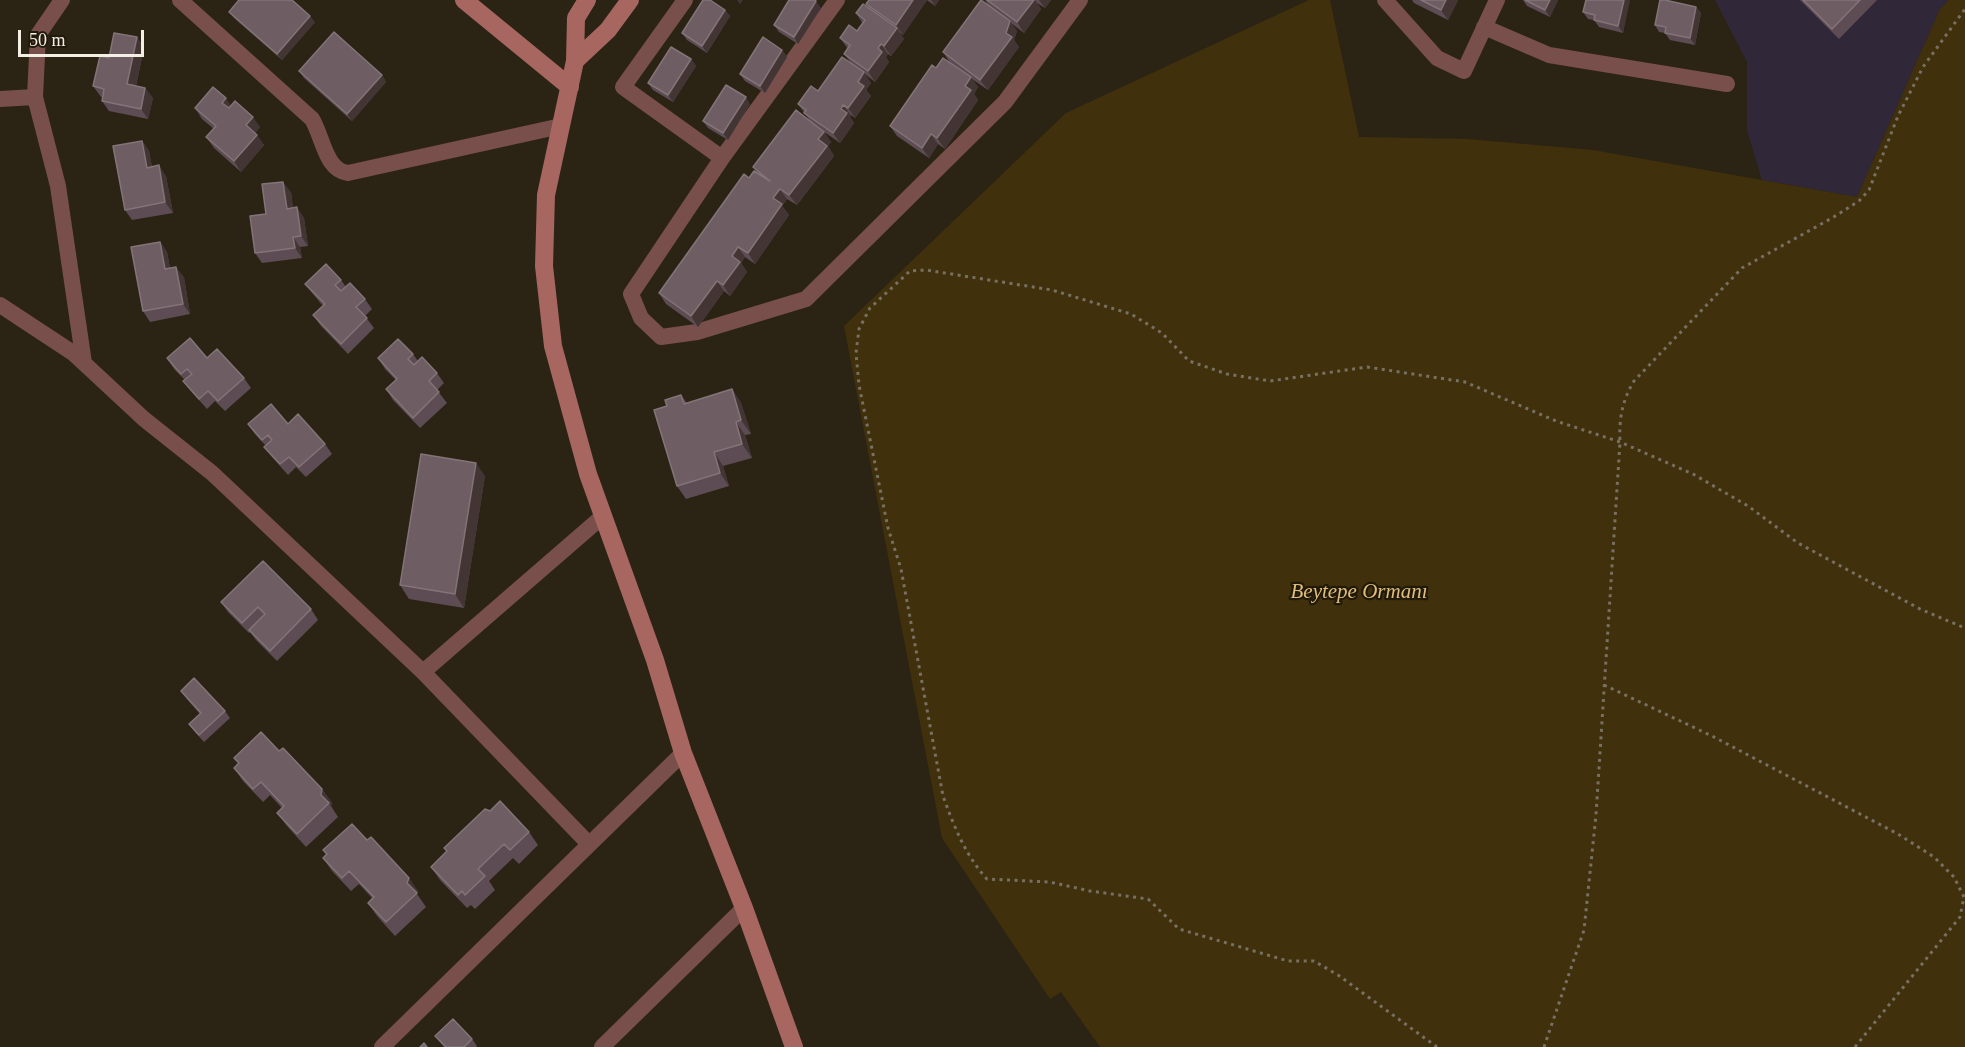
<!DOCTYPE html>
<html>
<head>
<meta charset="utf-8">
<style>
  body { margin:0 }
  #map { position:relative; width:1965px; height:1047px; overflow:hidden; background:#2b2415; font-family:Georgia,serif }
  canvas { display:block }
  .scale { position:absolute; left:18px; top:30px; width:126px; height:27px; box-sizing:border-box; border:3px solid #f4efe5; border-top:0; padding-left:8px; font-size:18px; line-height:21px; white-space:nowrap; color:#f4efe5; -webkit-text-stroke:4px #211a0b; paint-order:stroke }
</style>
</head>
<body>
<div id="map">
<canvas width="1965" height="1047"></canvas>
<div class="scale">50 m</div>
</div>
<script>
const c = document.querySelector('canvas').getContext('2d');
c.lineJoin = 'round';
function fill(path, color) {
  c.fillStyle = color;
  c.fill(path, 'evenodd');
}
function trace(path, color, width, dash) {
  c.strokeStyle = color;
  c.lineWidth = width;
  c.lineCap = dash ? 'butt' : 'round';
  c.setLineDash(dash || []);
  c.stroke(path);
}
function drawText(font, color, halo, rows, align = 'center') {
  c.font = font + ' Georgia,serif';
  c.lineWidth = 4.5;
  c.setLineDash([]);
  c.textBaseline = 'middle';
  c.strokeStyle = halo;
  c.fillStyle = color;
  for (const [text, x, y, turn = 0] of rows) {
    c.save();
    c.translate(x, y);
    c.rotate((+turn || 0) * Math.PI / 180);
    c.textAlign = isNaN(turn) ? turn : align;
    if (halo) c.strokeText(text, 0, 0);
    c.fillText(text, 0, 0);
    c.restore();
  }
}
fill(new Path2D(`
  M1715 0H1949L1940 9 1857 197 1762 180 1747 130V62Z`), '#302838');
fill(new Path2D(`
  M1309 0H1330L1359 137 1467 139 1593 150 1857 197 1940 9 1949 0H1965V1047H1100L1061 992 1050 999 942 838 844 326 1066 113Z`), '#40300c');
trace(new Path2D(`
  M1604 685 1712 736 1898 834 1934 857 1954 877 1964 897 1960 917 1855 1047
  M1437 1047 1338 975 1314 961H1288L1179 929 1148 899 1090 891 1050 882 987 879C965 855 954 826 943 796L901 569 888 528 859 385 856 353 859 329 870 308 910 271 926 270 1052 290 1131 314 1162 333 1189 361 1227 374 1270 381 1367 367 1465 382 1556 421 1620 442 1693 474 1748 506 1798 543 1920 609 1965 628
  M1544 1047 1584 930 1596 815 1620 442C1619 418 1622 401 1634 381L1742 268 1832 218 1859 201 1869 190 1898 116 1923 67 1965 9`), '#777063', 3, [3, 4.5]);
trace(new Path2D(`
  M180 0 312 119C323 137 325 170 348 173L561 126
  M685 0 623 87 722 158 631 294 641 318 661 337 697 332 806 299 1005 102 1080 0
  M1385 0 1437 58 1464 71 1497 0
  M1484 27 1549 55 1727 84
  M35 97 38 35 62 0
  M0 99 35 97 58 186 84 363
  M722 158 837 0
  M0 305 73 353 144 419 212 473 423 672 588 843
  M423 672 603 516
  M382 1047 683 753
  M602 1047 744 908`), '#784f4b', 16);
trace(new Path2D(`
  M464 0 570 87
  M587 0 576 18 575 61 546 195 544 266 553 346 588 474 655 660 683 753 744 908 794 1047
  M575 61 608 30 630 0`), '#a76660', 18);
fill(new Path2D(`
  M869 0H939L935 6 927 0 903 35 899 32 904 39 891 56 888 54 886 57 889 62 875 82 865 74 871 83 866 90 871 96 855 118 851 115 850 117 854 123 840 143 820 129 824 132 831 142 828 146 834 156 797 205 787 199 782 206 789 215 755 264 745 257 741 263 747 272 730 296 724 291 698 327 666 304 659 293 749 178 757 173 753 167 810 121 798 104 818 91 851 63 844 54 848 49 840 38 857 31 863 24 856 13 869 8 866 4Z
  M985 0H1051L1045 8 1037 3 1041 9 1024 33 1011 23 1017 31 1014 40 1019 47 988 90 972 79 978 87 974 94 978 100 945 149 938 144 929 158 897 136 890 126 936 68 950 63 943 52 989 6Z
  M1412 0H1458L1448 20 1414 3Z
  M1523 0H1558L1550 17 1527 6Z
  M1586 0H1629L1623 33 1599 27 1594 20 1588 19 1583 12Z
  M1800 0H1877L1839 39Z
  M1696 7 1701 13 1695 45 1670 40 1665 33 1659 32 1655 25Z
  M821 8 798 44 779 32 774 25Z
  M725 10 730 16 707 53 687 40 682 33Z
  M229 12 315 22 282 60 234 18Z
  M137 37 144 48 136 86 145 88 153 98 148 119 109 111 102 101 103 97H101L93 86 109 58Z
  M782 50 787 57 765 93 745 81 740 74Z
  M691 59 696 66 673 102 653 90 648 83Z
  M299 71 382 75 386 82 352 121 304 78Z
  M750 104 728 140 708 128 703 121Z
  M231 106 260 127 255 133 264 145 241 172 214 148 206 137 214 129 202 119 195 108Z
  M142 141 149 151 152 167 166 176 173 213 132 220 125 210Z
  M291 192 293 208 304 218 308 246 300 247 302 258 262 263 255 253 266 214Z
  M160 242 167 252 170 268 184 277 190 314 150 322 143 311Z
  M341 280 346 287 365 299 372 309 365 316 374 328 348 354 321 326 313 315 323 306 313 294 305 284Z
  M413 354 418 361 437 373 444 383 437 390 447 403 420 428 393 400 386 389 396 380 385 369 378 358Z
  M167 358H207L244 378 251 388 225 411 215 401 207 409 191 391 183 381 185 380 174 369Z
  M732 389 741 403 751 434 745 435 752 458 723 466 729 486 686 499 677 486 667 406 681 395 687 403Z
  M248 424 325 444 332 454 306 477 296 467 288 475 272 457 264 447 266 446 255 434Z
  M485 476 464 608 409 599 400 585Z
  M221 602 311 609 318 620 277 661 256 640 250 632 249 633 228 612Z
  M181 691 225 711 230 718 204 742 194 731 189 724 200 714 186 698Z
  M279 751 322 789 332 803 331 806 338 817 306 847 287 826 277 813 282 808 270 795 263 802 243 781 234 768 238 763 234 758Z
  M529 832 538 845 519 864 513 858 489 881 495 890 475 909 471 905 467 908 440 880 431 867 447 852 444 848Z
  M367 840 418 891 417 894 426 907 395 936 377 916 368 903 372 898 359 884 351 891 332 871 323 858 326 854 323 850Z
  M435 1036 472 1039 477 1046 476 1047H444Z`), '#5d4c54');
fill(new Path2D(`
  M737 0H743L740 4Z
  M913 0H927L903 35 896 25Z
  M931 0H939L935 6Z
  M1034 0H1035L1041 9 1024 33 1017 22Z
  M1039 0H1051L1045 8Z
  M1446 0H1458L1448 20 1441 10Z
  M1550 0H1558L1550 17 1545 10Z
  M1624 0H1629L1630 1 1623 33 1618 26Z
  M816 1 821 8 798 44 794 37Z
  M1696 7 1701 13 1695 45 1690 38Z
  M725 10 730 16 707 53 702 46Z
  M310 16 315 22 282 60 277 54Z
  M1010 21 1017 31 1014 40 1019 47 988 90 980 80 1006 33Z
  M897 28 904 39 891 56 884 46Z
  M137 37 144 48 134 94 127 84Z
  M881 44 888 54 886 57 889 62 875 82 868 71 878 48Z
  M782 50 787 57 765 93 760 86Z
  M691 59 696 66 673 102 668 95Z
  M864 72 871 83 866 90 871 96 855 118 848 108 858 82Z
  M382 75 386 82 352 121 347 114Z
  M971 77 978 87 974 94 978 100 945 149 937 138 965 86Z
  M145 88 153 98 148 119 141 109Z
  M746 97 750 104 728 140 723 133Z
  M226 98 233 109 229 113 222 103Z
  M843 105 851 115 850 117 854 123 840 143 833 133 841 109Z
  M253 117 260 127 253 136 246 125Z
  M824 132 831 142 828 146 834 156 797 205 789 195 818 139Z
  M931 134 938 144 929 158 922 148Z
  M257 135 264 145 241 172 234 161Z
  M142 141 149 151 154 178 147 168Z
  M159 165 166 176 173 213 165 202Z
  M283 182 291 192 294 219 287 209Z
  M780 189 787 199 782 206 789 215 755 264 748 253 773 198Z
  M297 207 304 218 308 246 301 236Z
  M293 237 300 247 302 258 295 248Z
  M160 242 167 252 172 279 165 269Z
  M738 247 745 257 741 263 747 272 730 296 723 285 732 256Z
  M176 267 184 277 190 314 183 304Z
  M717 281 724 291 698 327 691 316Z
  M732 389 741 403 751 434 741 420Z
  M736 422 745 435 752 458 742 444Z
  M714 452 723 466 729 486 720 473Z
  M476 463 485 476 464 608 455 594Z
  M322 789 332 803 331 806 321 795Z
  M409 878 418 891 417 894 407 883Z`), '#423534');
const building = new Path2D(`
  M239 0H292L310 16 277 54 229 12Z
  M703 0H710L725 10 702 46 682 33Z
  M789 0H815L816 1 794 37 774 25Z
  M869 0H913L896 25 866 4Z
  M981 0 1010 21 1006 33 1012 37 980 80 943 52Z
  M987 0H1034L1017 22Z
  M1421 0H1446L1441 10Z
  M1525 0H1550L1545 10Z
  M1586 0H1624L1618 26 1594 20 1595 15 1583 12Z
  M1660 0H1665L1696 7 1690 38 1665 33 1666 27 1655 25Z
  M1803 0H1860L1832 29Z
  M863 4 897 28 884 46 881 44 878 48 882 52 868 71 844 54 850 45 840 38 849 25 857 31 865 20 856 13Z
  M334 32 382 75 347 114 299 71Z
  M114 33 137 37 127 84 145 88 141 109 102 101 104 89 93 86 100 56 109 58Z
  M763 37 782 50 760 86 740 74Z
  M671 47 691 59 668 95 648 83Z
  M842 57 864 72 858 82 864 86 848 108 843 105 841 109 847 113 833 133 804 113 806 110 798 104 811 86 818 91Z
  M943 58 971 77 965 86 971 90 937 138 931 134 922 148 890 126 932 65 936 68Z
  M726 85 746 97 723 133 703 121Z
  M213 87 226 98 222 103 229 108 235 101 253 117 246 125 257 135 234 161 206 137 216 126 195 108Z
  M796 110 824 132 818 139 827 146 789 195 780 189 773 198 782 204 748 253 738 247 732 256 740 262 723 285 717 281 691 316 659 293 744 174 749 178 754 171 770 181 753 167Z
  M142 141 147 168 159 165 165 202 125 210 113 146Z
  M283 182 287 209 297 207 301 236 293 237 295 248 255 253 250 216 266 214 262 184Z
  M160 242 165 269 176 267 183 304 143 311 131 247Z
  M326 264 341 280 335 285 341 291 350 283 365 299 356 307 367 318 341 344 313 315 325 304 305 284Z
  M190 338 207 358 217 349 244 378 218 401 208 391 199 399 183 381 192 374 187 369 181 374 167 358Z
  M398 339 413 354 408 359 414 365 422 357 437 373 429 381 439 392 413 418 386 389 397 379 378 358Z
  M732 389 741 420 736 422 742 444 714 452 720 473 677 486 654 410 667 406 665 400 681 395 684 404Z
  M271 404 288 424 298 414 325 444 299 467 289 457 280 464 264 447 272 440 268 435 262 440 248 424Z
  M421 454 476 463 455 594 400 585Z
  M263 561 311 609 270 651 249 630 265 614 258 607 242 623 221 602Z
  M194 678 225 711 199 735 189 724 201 713 181 691Z
  M261 732 279 751 283 748 322 789 321 795 329 803 297 834 277 813 284 806 261 782 253 789 234 768 239 763 234 758Z
  M500 801 529 832 510 850 504 844 478 869 485 876 465 895 462 891 458 895 431 867 447 851 444 848 485 809 490 811Z
  M352 824 367 840 371 837 409 878 407 883 417 893 386 922 368 903 374 897 349 871 342 878 323 858 327 854 323 850Z
  M453 1019 472 1039 464 1047H446L435 1036Z
  M424 1043 427 1047H420Z`);
fill(building, '#6e5e64');
trace(building, '#837478', 1.5);
drawText('italic 21px', '#e0bd7a', '#211a0b', [
  ["Beytepe Ormanı",1359,592]
]);
</script>
</body>
</html>
